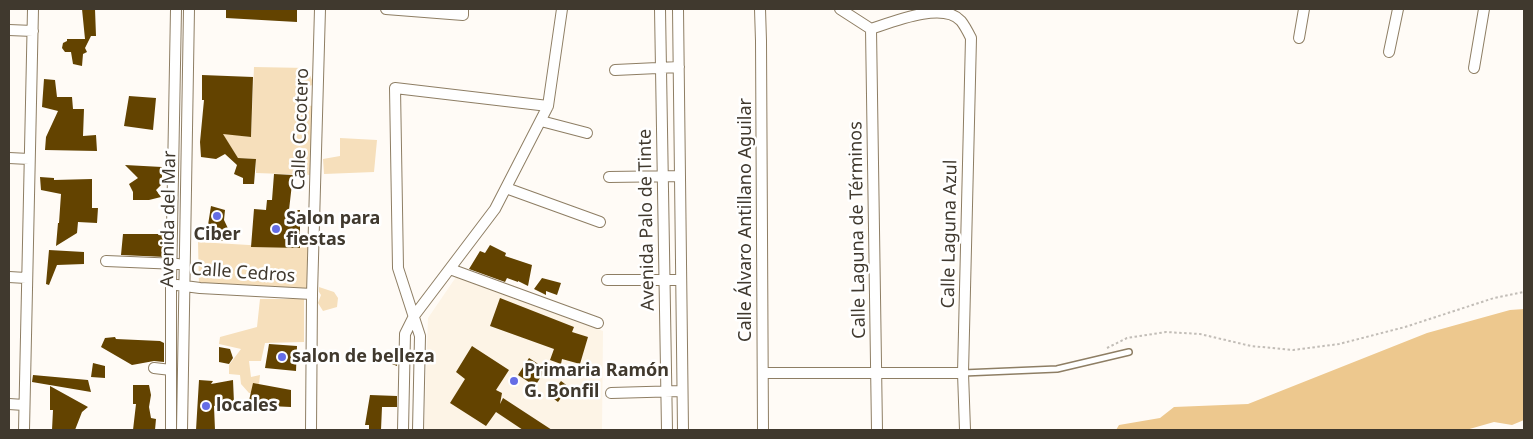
<!DOCTYPE html>
<html>
<head>
<meta charset="utf-8">
<style>
  body { margin:0 }
  #map { position:relative; width:1533px; height:439px; overflow:hidden; background:#fffbf6; font-family:"Noto Sans",sans-serif }
  canvas { display:block }
  .frame { position:absolute; inset:0; border:10px solid #40392e; pointer-events:none }
</style>
</head>
<body>
<div id="map">
<canvas width="1533" height="439"></canvas>
<div class="frame"></div>
</div>
<script>
const c = document.querySelector('canvas').getContext('2d');
c.lineJoin = 'round';
function fill(path, color) {
  c.fillStyle = color;
  c.fill(path, 'evenodd');
}
function trace(path, color, width, dash) {
  c.strokeStyle = color;
  c.lineWidth = width;
  c.lineCap = dash ? 'butt' : 'round';
  c.setLineDash(dash || []);
  c.stroke(path);
}
function drawText(font, color, halo, rows, align = 'center') {
  c.font = font + ' "Noto Sans",sans-serif';
  c.lineWidth = 5;
  c.setLineDash([]);
  c.textBaseline = 'middle';
  c.strokeStyle = halo;
  c.fillStyle = color;
  for (const [text, x, y, turn = 0] of rows) {
    c.save();
    c.translate(x, y);
    c.rotate((+turn || 0) * Math.PI / 180);
    c.textAlign = isNaN(turn) ? turn : align;
    if (halo) c.strokeText(text, 0, 0);
    c.fillText(text, 0, 0);
    c.restore();
  }
}
fill(new Path2D(`
  M456 277 603 331 602 430H424L428 318Z`), '#fdf4e6');
fill(new Path2D(`
  M254 67 307 68 314 85 299 87 298 105 314 106 311 175 256 173V159L238 158 222 133 251 137Z
  M340 138 377 140 374 172 324 174 323 159 340 156Z
  M198 242 300 248 312 243V293L199 287Z
  M319 287 334 292 338 298 337 307 323 311 318 303 321 295 319 292Z
  M260 299H304V342L265 343 261 361H249L251 377 260 375 258 393H249L241 384 240 375 229 374V365L241 349 219 344 220 337 257 327Z`), '#f6dfbb');
fill(new Path2D(`
  M1524 309V420L1512 425 1494 422 1466 430H1116L1119 425 1160 418 1174 407 1248 404 1427 333 1510 310Z`), '#edc88e');
fill(new Path2D(`
  M82 9H95L96 36H91L85 48 87 52 83 54 82 66 73 64 71 52H65L62 48 63 43 67 41V39H85Z
  M226 9H297V22L226 18Z
  M202 75 253 77 251 137 223 134 238 158 256 159 254 184H243V178L234 174 237 165 225 154 216 159 201 157 200 142 204 100H202Z
  M44 79 55 80 57 97H72L73 109H84L83 136 96 135 97 151 45 150 46 137 58 111 42 107Z
  M129 96 156 98 153 130 124 126Z
  M125 165 162 167V184L156 190 161 197 149 200H133V192L129 184 138 178Z
  M274 174 293 175 289 210H300V248L251 247 254 209 266 210 267 200H272Z
  M40 177 54 178V180L92 179V208H98L97 223 78 222 77 233 56 246 58 223H59L61 194 41 190Z
  M211 206 225 210 224 220 234 241H220V238L212 240 210 224 208 225Z
  M123 234H165V257L121 255Z
  M490 245 506 253 505 256 532 265 528 286 518 281V282L507 278 505 282 469 269 480 251 485 253Z
  M49 250 84 252V264L57 265 49 285 46 284Z
  M542 278 561 283 557 295 546 291V295L534 289Z
  M500 298 574 327 572 332 588 337 580 364 562 359 561 364 550 360 554 349 490 326Z
  M115 337 116 339 160 341 164 343V362L154 361 132 365 101 347 105 338Z
  M269 344 297 346 296 371 265 368Z
  M472 346 509 370 496 390 502 393 500 404 503 398 552 430H523L496 412 486 426 450 403 465 379 456 372Z
  M219 347 230 349 233 358 229 364 219 362Z
  M374 352 398 356 397 366 372 356Z
  M529 358 546 369 535 386 518 375Z
  M93 363 105 366V378L91 377Z
  M33 375 88 380 91 392 32 382Z
  M199 380 213 381 211 384 233 380 234 403 214 406 215 430H196Z
  M561 381 569 387 558 402 550 396Z
  M253 383 291 390V407L248 405Z
  M133 385H149L151 395 149 407 151 418 156 419 155 430H133L136 404H133Z
  M50 386 88 407 82 412 75 430H52L53 410H50Z
  M370 395 397 396V407H382L381 430H369V425H365Z`), '#634300');
const service = new Path2D(`
  M963 373 1057 369 1129 352`);
const minor = new Path2D(`
  M386 9 463 15V9
  M660 9 667 430
  M678 9 683 430
  M760 9 761 41 763 430
  M840 9 871 29
  M871 29C892 22 943 1 961 21 965 26 968 32 971 38L963 373 965 430
  M871 29 877 430
  M9 30 33 31
  M1299 38 1304 9
  M1389 52 1398 9
  M1474 68 1484 9
  M615 70 679 67
  M541 121 587 133
  M9 158 29 159
  M609 177 680 176
  M506 188 600 222
  M106 261 178 264
  M450 269 598 323
  M9 277 26 278
  M607 280H681
  M177 285 200 288 312 294
  M154 368 171 370
  M763 373H963
  M611 393 682 391
  M9 404 24 405
  M24 430 33 9
  M171 430V285L176 9
  M182 430 189 9
  M311 430 312 294 320 9
  M403 430 405 334 414 316 495 209 548 106 562 9
  M418 430 420 336 398 268 395 88 548 106`);
trace(service, '#8e7e64', 8);
trace(minor, '#8e7e64', 12);
trace(new Path2D(`
  M1107 348 1127 338 1166 332 1200 334 1251 346 1293 350 1339 344 1405 327 1494 298 1524 292`), '#c2bdb7', 2, [2.5, 2.5]);
trace(service, '#fff', 5);
trace(minor, '#fff', 10);
for (const [x, y, r, color] of [
  [217,216,5,"#656de6"],
  [276,229,5,"#656de6"],
  [282,357,5,"#656de6"],
  [514,381,5,"#656de6"],
  [206,406,5,"#656de6"]
]) {
  const dot = new Path2D();
  dot.arc(x, y, r, 0, 2 * Math.PI);
  c.fillStyle = color;
  c.fill(dot);
  trace(dot, '#fff', 2);
}
drawText('18px', '#40392e', '#fff', [
  ["Calle Cocotero",301,129,-88],
  ["Avenida del Mar",169,219,-89],
  ["Avenida Palo de Tinte",647,220,-91],
  ["Calle Álvaro Antillano Aguilar",746,220,-90],
  ["Calle Laguna de Términos",858,230,-91],
  ["Calle Laguna Azul",950,234,-89],
  ["Calle Cedros",243,273,4]
]);
drawText('bold 18px', '#40392e', '#fff', [
  ["Salon para",286,219],
  ["fiestas",286,240],
  ["Ciber",217,235,"center"],
  ["salon de belleza",292,357],
  ["Primaria Ramón",524,371],
  ["G. Bonfil",524,392],
  ["locales",216,406]
], 'left');
</script>
</body>
</html>
